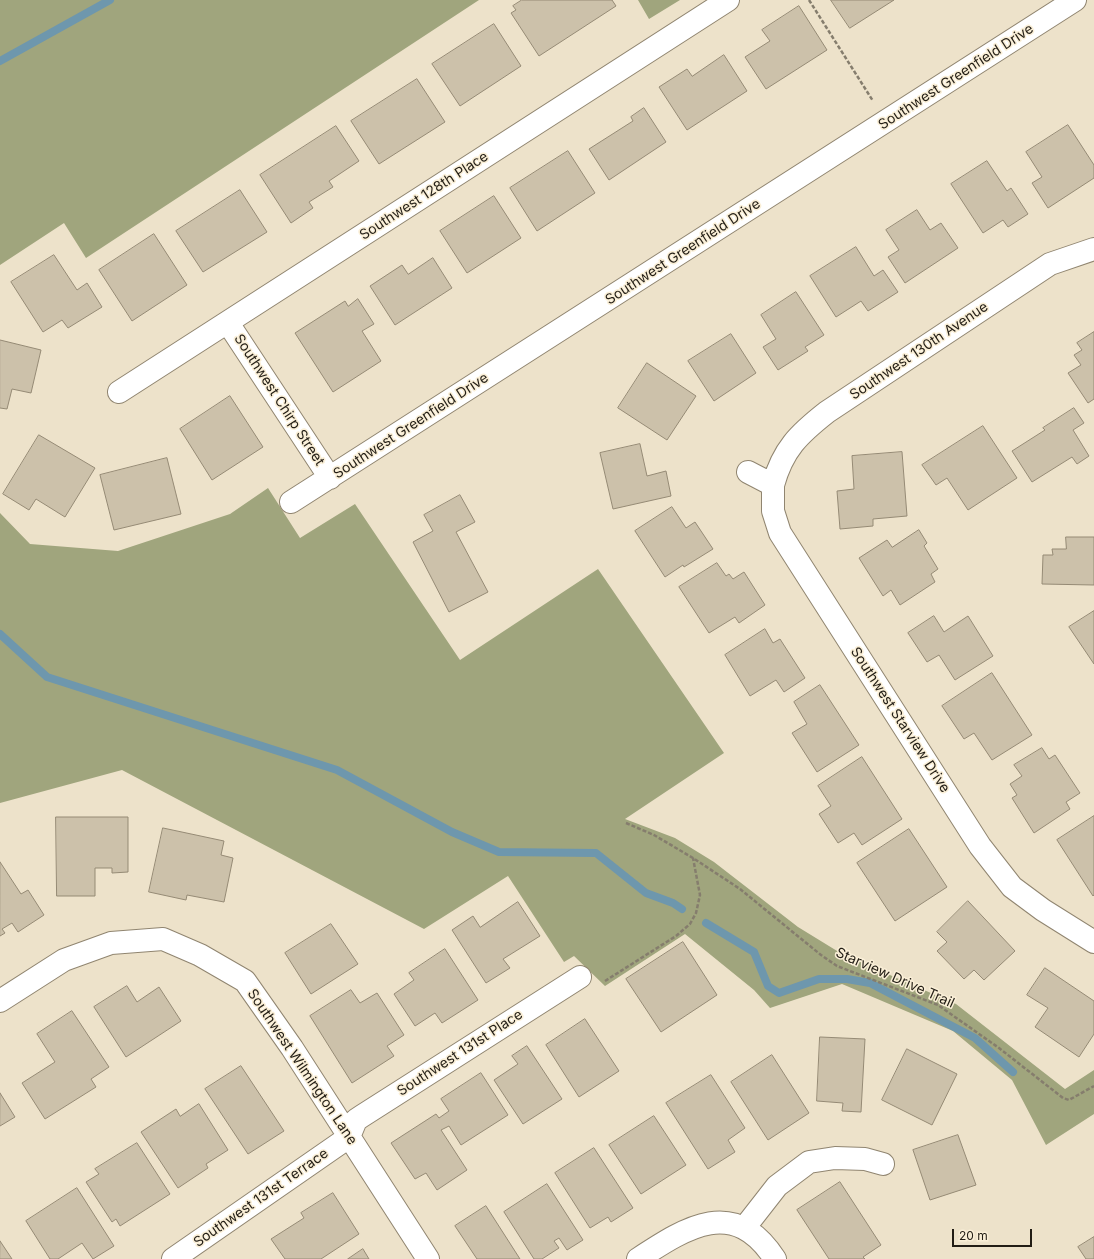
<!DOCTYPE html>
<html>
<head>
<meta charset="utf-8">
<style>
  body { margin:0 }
  #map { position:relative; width:1094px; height:1259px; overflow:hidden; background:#ede2ca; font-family:Inter,sans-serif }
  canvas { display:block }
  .scale { position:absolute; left:952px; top:1229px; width:80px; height:18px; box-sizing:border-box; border:2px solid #221d15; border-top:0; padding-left:5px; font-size:12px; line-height:14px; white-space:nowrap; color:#221d15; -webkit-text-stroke:3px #faefd7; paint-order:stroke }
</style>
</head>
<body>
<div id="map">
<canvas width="1094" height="1259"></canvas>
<div class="scale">20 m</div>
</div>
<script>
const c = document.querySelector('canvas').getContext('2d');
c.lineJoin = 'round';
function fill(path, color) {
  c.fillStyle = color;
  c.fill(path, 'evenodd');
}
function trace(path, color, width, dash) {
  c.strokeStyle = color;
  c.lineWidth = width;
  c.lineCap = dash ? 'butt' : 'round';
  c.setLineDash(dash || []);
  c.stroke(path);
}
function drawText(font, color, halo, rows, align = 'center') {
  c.font = font + ' Inter,sans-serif';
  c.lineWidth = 3;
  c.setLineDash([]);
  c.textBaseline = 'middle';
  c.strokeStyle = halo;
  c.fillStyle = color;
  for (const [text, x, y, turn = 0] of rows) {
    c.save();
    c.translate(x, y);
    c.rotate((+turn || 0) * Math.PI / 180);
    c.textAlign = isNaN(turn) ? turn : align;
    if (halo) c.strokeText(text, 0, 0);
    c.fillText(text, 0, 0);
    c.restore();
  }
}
fill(new Path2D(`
  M0 0H479L86 258 64 223 0 265Z
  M638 0H680L649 19Z
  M268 488 300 538 355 504 460 660 598 569 724 753 625 819 675 838 714 862 798 927 842 954 956 1004 1065 1089 1094 1070V1114L1046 1145 1012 1080 953 1031 842 984 770 1008 754 990 685 934 605 986 574 956 564 962 508 876 424 929 122 770 0 803V513L30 544 118 551 230 514Z`), '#a0a57d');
trace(new Path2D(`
  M0 61 110 0
  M0 634 47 677 337 770 452 832 499 852 596 853 646 893 673 903 682 909
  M706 923 754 952 768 986 779 993 819 979H847L870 983 975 1038 1013 1072`), '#6e97ad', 8);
const building = new Path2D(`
  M522 0H612L616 6 539 56 511 13 516 10 513 6Z
  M831 0H894L850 28Z
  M799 6 827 50 766 89 745 57 770 41 762 30Z
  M494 24 521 66 460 106 432 64Z
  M724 55 747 91 687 130 659 87 687 69 692 76Z
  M417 79 445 122 379 164 351 121Z
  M644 108 666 142 609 180 589 149 633 121 631 117Z
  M1068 125 1094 165V178L1048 208 1032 183 1042 177 1026 152Z
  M336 126 359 161 329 181 333 187 309 202 313 208 291 223 260 175Z
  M568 151 595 193 537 231 510 188Z
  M987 161 1007 191 1011 188 1028 214 1008 227 1003 220 983 233 951 184Z
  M240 190 267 232 203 272 176 231Z
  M494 196 521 238 467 273 440 231Z
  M917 210 930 230 941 223 958 248 905 283 888 257 899 250 886 230Z
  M154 234 187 285 132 321 99 270Z
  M856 247 874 276 883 270 898 292 868 311 861 301 836 317 810 276Z
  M54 255 77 290 87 283 102 307 68 328 62 320 43 332 11 282Z
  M433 258 452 288 395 325 370 286 402 265 408 274Z
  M796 292 824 335 805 347 808 351 778 370 763 347 776 339 761 315Z
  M358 299 374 324 362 331 381 361 333 392 295 333 345 301 348 306Z
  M1094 332V399L1088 403 1068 373 1081 365 1074 355 1082 350 1077 343Z
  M731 334 756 373 714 401 688 361Z
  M0 340 41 350 31 393 12 389 7 409 0 408Z
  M647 363 696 396 667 440 618 408Z
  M230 396 263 447 212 480 180 429Z
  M1074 408 1084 423 1073 430 1089 456 1077 464 1072 457 1032 482 1012 451 1045 430 1043 428Z
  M983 426 1017 478 968 510 947 478 936 485 922 465Z
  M39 435 95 468 65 517 36 499 29 510 3 494Z
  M640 444 647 476 666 471 671 496 613 509 600 453Z
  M902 452 907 516 873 519V526L840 529 837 491 854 489 852 456Z
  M167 458 181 514 114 530 100 475Z
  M460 495 475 522 456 532 488 592 449 612 413 542 433 531 424 515Z
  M672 507 686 528 695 522 713 549 684 567 683 565 665 577 635 531Z
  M919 530 927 543 924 546 938 569 931 574 935 582 900 605 891 590 883 596 859 558 887 540 892 547Z
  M1066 537H1094V585L1042 584 1043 555H1053L1052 549H1066Z
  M717 563 726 576 729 574 733 579 744 572 765 605 739 623 735 617 709 633 679 587Z
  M1094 611V664L1069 627Z
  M934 616 944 632 968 616 993 656 955 680 939 655 927 662 908 633Z
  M765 629 773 643 780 639 805 678 784 692 776 680 750 696 725 655Z
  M992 673 1032 735 992 760 974 733 964 739 942 706Z
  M820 685 859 745 817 772 792 733 807 724 794 702Z
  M1042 748 1049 759 1055 755 1080 793 1066 802 1070 809 1034 833 1012 798 1017 795 1010 784 1022 776 1014 765Z
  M862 757 902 819 862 845 854 833 838 843 819 814 831 806 818 786Z
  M1094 816V895L1093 896 1057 840Z
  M56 817H128V872L112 873V868H95V896H57Z
  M163 828 224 841 221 855 233 858 224 902 187 895 186 900 149 892Z
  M909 829 947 887 895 921 857 863Z
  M0 862 21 894 28 890 44 915 18 932 12 923 2 929 5 933 0 936Z
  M968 901 1015 951 984 980 974 970 964 979 937 951 947 942 937 932Z
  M518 902 540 936 503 959 510 968 486 983 452 930 473 916 480 927Z
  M331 924 358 964 311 994 285 953Z
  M683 942 717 995 661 1032 626 979Z
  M445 949 478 1000 442 1023 435 1013 415 1026 394 994 414 980 409 973Z
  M1045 968 1094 1001V1034L1079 1057 1035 1027 1048 1008 1027 995Z
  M127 986 137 1002 159 987 181 1021 126 1057 94 1007Z
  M351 990 360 1003 377 993 404 1035 387 1046 394 1056 352 1083 310 1016Z
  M72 1011 109 1067 91 1079 96 1087 45 1119 22 1083 55 1062 37 1034Z
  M585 1019 619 1071 579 1097 546 1045Z
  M820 1037 865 1039 861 1112 842 1111 843 1103 817 1101Z
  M527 1046 562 1099 523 1124 494 1080 518 1064 512 1056Z
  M907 1049 957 1074 932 1125 882 1100Z
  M772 1055 809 1113 768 1140 731 1082Z
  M241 1066 284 1131 248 1154 205 1089Z
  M481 1073 508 1115 461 1145 449 1126 441 1130 467 1170 437 1190 426 1173 415 1179 391 1143 436 1114 439 1118 449 1111 441 1099Z
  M711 1075 745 1128 728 1140 735 1152 708 1169 666 1103Z
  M0 1093 15 1117 0 1126Z
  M199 1104 228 1150 206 1164 208 1168 178 1188 141 1132 176 1109 180 1116Z
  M654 1116 686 1165 641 1194 609 1145Z
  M958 1135 976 1185 930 1200 913 1150Z
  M137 1143 170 1194 120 1226 116 1219 112 1222 86 1182 99 1174 95 1169Z
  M594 1148 633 1208 611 1222 608 1217 590 1228 555 1173Z
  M840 1182 881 1245 863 1257 865 1259H829L797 1210Z
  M547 1184 583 1240 567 1250 559 1238 554 1241 559 1248 542 1259H534L504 1212Z
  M77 1188 114 1246 93 1259 82 1243 58 1259H50L26 1221Z
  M333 1193 359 1234 321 1259H285L271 1239 304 1218 301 1213Z
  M486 1206 520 1259H477L455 1226Z
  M1094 1237V1259H1086L1078 1247Z
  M0 1241 12 1259H0Z
  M363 1249 369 1259H348Z`);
fill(building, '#ccc1aa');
trace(building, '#958a75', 1);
const minor = new Path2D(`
  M228 323 330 478
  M119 392 728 0
  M748 472 773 485V511L780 533 980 846 1012 887 1043 910 1094 942
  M773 485C783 449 799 434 827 412L1050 264 1094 249
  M291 502 1075 0
  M0 1001 64 960 111 943 163 939 200 955 245 981 292 1048 428 1259
  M745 1227 777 1186 809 1162 835 1158 865 1159 883 1164
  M173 1259 349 1137 356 1120 362 1116 580 977
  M638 1259C687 1227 734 1196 775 1259`);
trace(minor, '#908570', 24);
trace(new Path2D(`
  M809 0 873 101
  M626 823 654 835 693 858 740 889 821 955 837 966 938 1005 999 1048 1063 1098 1069 1100 1094 1086
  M605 981 676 936 690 924 696 913 700 895 693 858`), '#857d6d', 2.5, [4, 2]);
trace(minor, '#fff', 22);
drawText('14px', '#221d15', '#faefd7', [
  ["Southwest Greenfield Drive",956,77,-33],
  ["Southwest 128th Place",424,196,-33],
  ["Southwest Greenfield Drive",683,252,-33],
  ["Southwest 130th Avenue",919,351,-34],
  ["Southwest Chirp Street",279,400,57],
  ["Southwest Greenfield Drive",411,426,-33],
  ["Southwest Starview Drive",900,720,57],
  ["Starview Drive Trail",895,978,24],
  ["Southwest 131st Place",460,1053,-33],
  ["Southwest Wilmington Lane",302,1067,56],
  ["Southwest 131st Terrace",261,1198,-35]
]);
</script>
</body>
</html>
